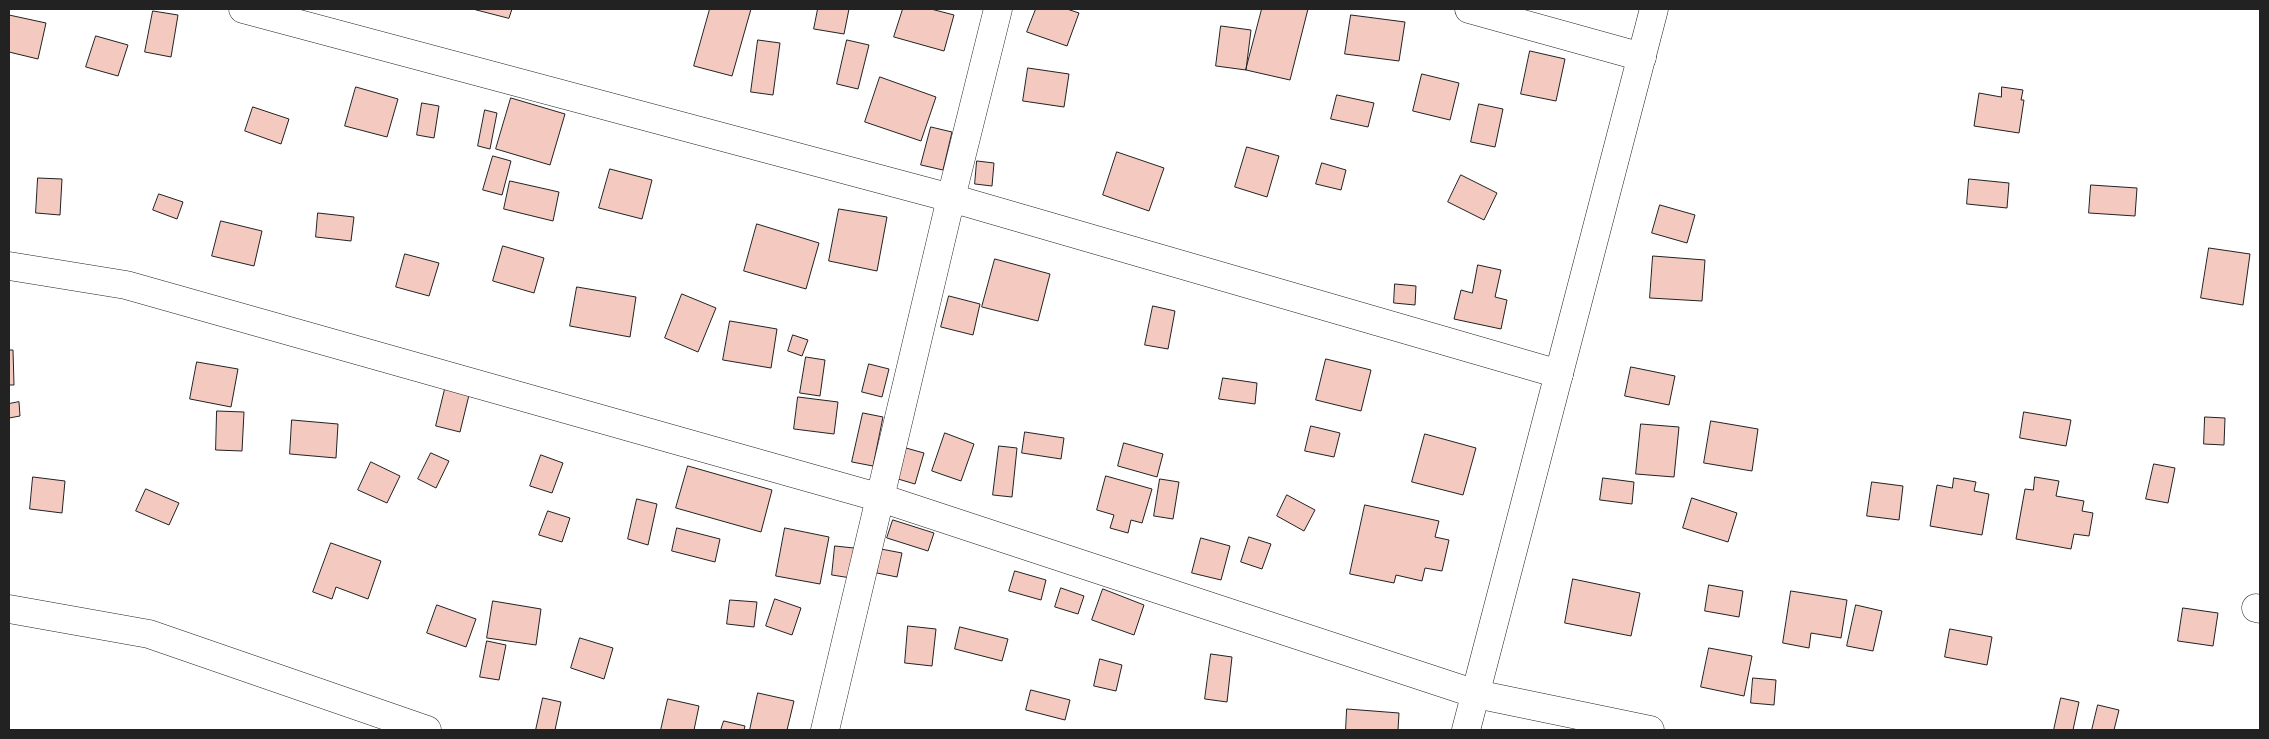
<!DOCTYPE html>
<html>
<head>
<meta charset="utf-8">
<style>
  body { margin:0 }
  #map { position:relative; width:2269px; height:739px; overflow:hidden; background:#fff; font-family:Signika,sans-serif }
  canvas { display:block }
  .frame { position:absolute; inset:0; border:10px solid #222; pointer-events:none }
</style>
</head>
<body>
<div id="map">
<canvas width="2269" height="739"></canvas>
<div class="frame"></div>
</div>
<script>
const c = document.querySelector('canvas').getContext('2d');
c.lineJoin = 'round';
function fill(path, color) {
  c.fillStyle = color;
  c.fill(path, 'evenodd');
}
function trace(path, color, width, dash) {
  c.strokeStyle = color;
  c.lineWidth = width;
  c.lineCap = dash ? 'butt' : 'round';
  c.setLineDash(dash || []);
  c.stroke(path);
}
const building = new Path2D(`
  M473 9H512L509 18Z
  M710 9H751L732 76 694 66Z
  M818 9H849L844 34 814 29Z
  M903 9H931L954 15 944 51 894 37Z
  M1036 9H1067L1079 13 1067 46 1027 32Z
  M1262 9H1308L1290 80 1246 70Z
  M153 11 178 15 171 57 145 52Z
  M9 15 46 23 38 59 9 52Z
  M1351 15 1405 22 1399 61 1345 54Z
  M1221 26 1251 30 1246 70 1216 66Z
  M96 36 128 45 118 76 86 67Z
  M758 40 780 43 773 95 751 92Z
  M847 40 869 45 858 89 837 84Z
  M1530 51 1565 59 1556 101 1521 94Z
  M1028 68 1069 74 1064 107 1023 101Z
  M1422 74 1459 83 1450 120 1413 111Z
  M880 77 936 97 921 141 865 122Z
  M356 87 398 99 387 137 345 126Z
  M2002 87 2023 90 2021 100H2024L2019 133 1974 126 1979 93 2001 97Z
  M1337 95 1374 103 1368 127 1331 119Z
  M511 98 565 114 550 165 496 149Z
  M422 103 439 106 434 138 417 135Z
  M1479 104 1503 109 1495 147 1471 142Z
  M253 107 289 119 281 144 245 131Z
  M485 110 497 113 490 149 478 146Z
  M931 127 952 132 943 170 921 165Z
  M1247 147 1279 156 1267 197 1235 187Z
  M1117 152 1164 168 1149 211 1103 195Z
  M493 156 511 161 502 195 483 190Z
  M977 161 994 163 992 186 975 184Z
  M1322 163 1346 170 1341 190 1316 184Z
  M610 169 652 180 642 219 599 208Z
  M1461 175 1497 193 1484 220 1448 202Z
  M38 178 62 179 60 215 36 213Z
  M1969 179 2009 183 2007 208 1967 204Z
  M510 181 559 192 553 221 504 209Z
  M2091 185 2137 188 2135 216 2089 213Z
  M159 194 183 202 177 219 153 210Z
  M1660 205 1695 215 1687 243 1652 233Z
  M839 209 887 217 877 271 829 261Z
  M318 213 354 217 351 241 316 237Z
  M221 221 262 231 254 266 212 256Z
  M757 224 819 243 806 289 744 271Z
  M503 246 544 258 534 293 493 281Z
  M2209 248 2250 254 2243 305 2201 298Z
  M405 254 439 263 429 296 396 287Z
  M1653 256 1705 260 1702 301 1650 298Z
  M995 259 1050 274 1038 321 982 307Z
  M1478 265 1501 270 1495 297 1507 300 1501 329 1454 319 1461 290 1472 293Z
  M1395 284 1416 286 1415 305 1394 303Z
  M577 287 636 297 630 337 570 326Z
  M682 294 716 308 698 352 665 338Z
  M949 296 980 304 973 335 941 327Z
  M1153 306 1175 311 1168 349 1145 345Z
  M730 321 777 329 771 368 723 360Z
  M793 335 808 340 802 356 788 351Z
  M9 350H13L14 385H9Z
  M806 357 825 360 820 396 800 393Z
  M1326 359 1371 370 1361 411 1316 400Z
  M197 362 238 369 231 407 190 399Z
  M869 364 889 369 882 397 862 392Z
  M1631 367 1675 376 1669 405 1625 396Z
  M1223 378 1257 383 1255 404 1219 399Z
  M445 389 469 395 460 432 436 426Z
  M798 397 838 402 834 434 794 429Z
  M19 402 20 416 9 418V404Z
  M217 411 244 412 242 451 216 450Z
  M2024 412 2071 420 2066 446 2020 438Z
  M863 413 883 417 873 466 852 462Z
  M2205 417 2225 418 2224 445 2204 444Z
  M292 420 338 424 336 458 290 454Z
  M1711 421 1758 429 1752 471 1704 463Z
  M1641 424 1679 427 1674 477 1636 474Z
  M1311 426 1340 433 1334 457 1305 451Z
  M1025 432 1064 438 1061 459 1022 453Z
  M945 433 974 444 961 481 932 471Z
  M1425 434 1476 448 1463 495 1412 482Z
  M1124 443 1163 454 1157 477 1118 466Z
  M999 446 1017 448 1012 497 993 495Z
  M906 448 924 453 915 484 898 479Z
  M431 453 449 461 436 488 418 479Z
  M541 455 563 463 552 493 530 486Z
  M371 462 400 476 387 503 358 490Z
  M2154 464 2175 468 2168 503 2146 499Z
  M688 466 772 490 761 532 676 508Z
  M1106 476 1152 489 1142 523 1131 520 1128 533 1110 528 1114 515 1097 510Z
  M33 477 65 481 62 513 30 509Z
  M2035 477 2059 481 2056 496 2084 501 2082 511 2093 513 2089 536 2074 534 2071 549 2016 539 2025 489 2033 490Z
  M1603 478 1634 482 1632 504 1600 500Z
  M1954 478 1976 482 1974 491 1989 494 1982 535 1930 526 1937 485 1952 488Z
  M1160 479 1179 482 1173 519 1154 516Z
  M1872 482 1903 486 1899 520 1867 516Z
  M146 489 179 503 169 525 136 511Z
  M1287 495 1315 510 1304 531 1277 516Z
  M1692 498 1737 513 1728 542 1683 528Z
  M637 499 657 504 648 545 628 539Z
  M1365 505 1439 521 1435 537 1449 540 1442 571 1425 568 1422 581 1396 575 1394 583 1350 574Z
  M548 511 570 518 562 542 539 535Z
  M893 520 934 533 928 551 887 538Z
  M677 528 720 539 715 562 672 551Z
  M785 528 829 537 820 584 776 576Z
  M1249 537 1271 544 1262 569 1241 562Z
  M1201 538 1230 546 1221 580 1192 573Z
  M331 543 381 561 368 599 336 587 332 599 313 592Z
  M835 546 854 548 851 578 832 575Z
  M881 549 902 553 897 577 877 573Z
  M1015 571 1046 580 1041 600 1009 591Z
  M1573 579 1640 593 1631 636 1565 623Z
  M1709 585 1743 591 1739 617 1705 611Z
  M1061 588 1084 596 1078 614 1055 607Z
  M1103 589 1144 605 1134 635 1092 620Z
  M1791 591 1847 600 1841 638 1811 633 1809 648 1783 643Z
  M775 599 801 608 792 635 766 626Z
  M730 600 757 602 754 627 727 624Z
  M493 601 541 609 536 645 487 638Z
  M437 605 476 619 466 647 427 633Z
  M1856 605 1882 611 1873 651 1847 646Z
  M2183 608 2218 613 2213 646 2178 641Z
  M908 626 936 629 932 666 905 663Z
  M960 627 1008 639 1002 661 955 649Z
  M1950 629 1992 637 1987 665 1945 657Z
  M580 638 613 648 604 679 571 668Z
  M487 641 506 645 499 680 480 677Z
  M1709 648 1752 656 1744 696 1701 687Z
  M1211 654 1232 657 1227 702 1205 699Z
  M1100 659 1122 665 1116 691 1094 686Z
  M1753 678 1776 680 1774 705 1751 703Z
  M1031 690 1070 700 1065 720 1026 710Z
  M758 693 794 701 787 730H750Z
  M543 698 561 702 555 730H536Z
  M2061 698 2079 702 2073 730H2054Z
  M668 699 699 706 694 730H661Z
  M2098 705 2119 710 2114 730H2092Z
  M1347 709 1399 713 1398 730H1346Z
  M724 721 745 726 744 730H721Z`);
fill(building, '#f3c9c0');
trace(building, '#222', 1);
const minor = new Path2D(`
  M243 9 951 198 1559 374
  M1469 9 1642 57
  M9 266 126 285 881 498 1476 694 1650 730
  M2256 608 2260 609
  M9 609 149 634 427 730
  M825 730 951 198 998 9`);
const tertiary = new Path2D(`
  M1466 730 1654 9`);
trace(minor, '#222', 29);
trace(tertiary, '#222', 29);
trace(minor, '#fff', 28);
trace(tertiary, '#fff', 28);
</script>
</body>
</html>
